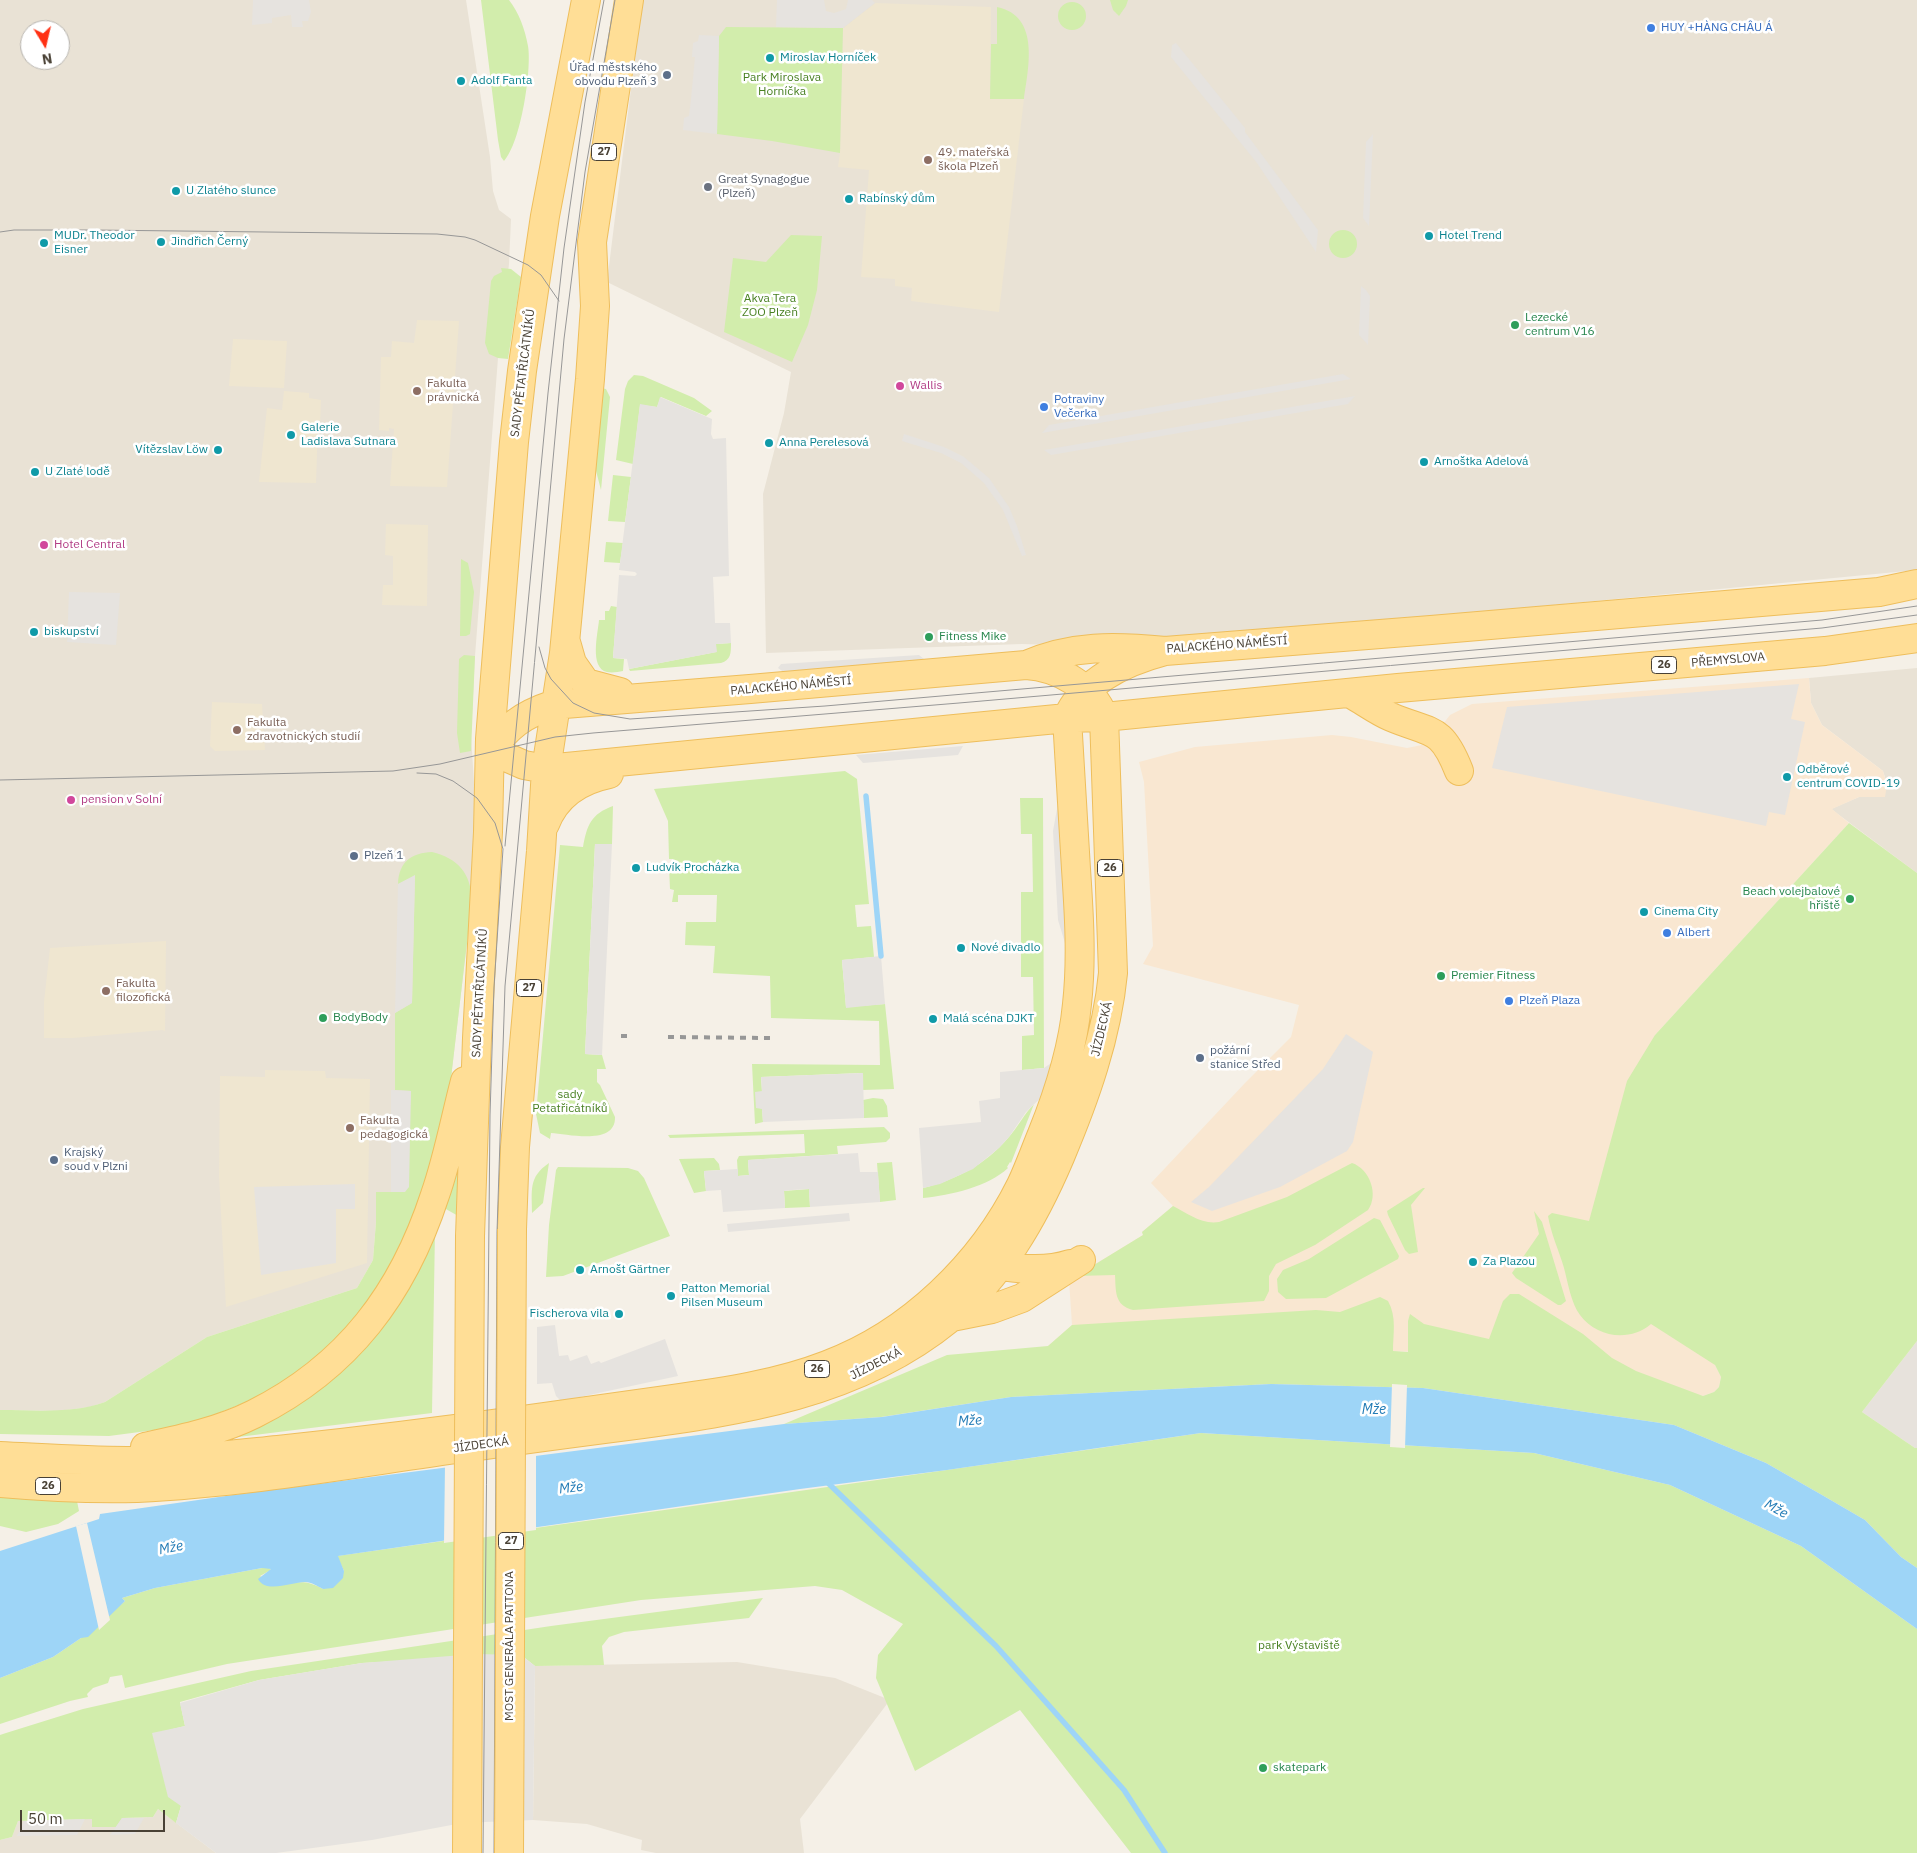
<!DOCTYPE html>
<html>
<head>
<meta charset="utf-8">
<style>
  body { margin:0 }
  #map { position:relative; width:1917px; height:1853px; overflow:hidden; background:#f5f0e7; font-family:"IBM Plex Sans",sans-serif }
  canvas { display:block }
  .north { position:absolute; left:20px; top:20px; width:50px; height:50px; box-sizing:border-box; background:#fff; border:1px solid #b6b3ae; border-radius:50%; rotate:171deg; font-size:14px; font-weight:700; line-height:20px; text-align:center; color:#494135 }
  .north::after { content:''; display:block; margin:auto; width:18px; height:22px; background:#ff3114; clip-path:polygon(50% 0,100% 100%,50% 72%,0 100%) }
  .scale { position:absolute; left:20px; top:1810px; width:145px; height:22px; box-sizing:border-box; border:2px solid #494135; border-top:0; padding-left:6px; font-size:15px; line-height:18px; white-space:nowrap; color:#494135; -webkit-text-stroke:4px #fff; paint-order:stroke }
</style>
</head>
<body>
<div id="map">
<canvas width="1917" height="1853"></canvas>
<div class="north">N</div>
<div class="scale">50 m</div>
</div>
<script>
const c = document.querySelector('canvas').getContext('2d');
c.lineJoin = 'round';
function fill(path, color) {
  c.fillStyle = color;
  c.fill(path, 'evenodd');
}
function trace(path, color, width, dash) {
  c.strokeStyle = color;
  c.lineWidth = width;
  c.lineCap = dash ? 'butt' : 'round';
  c.setLineDash(dash || []);
  c.stroke(path);
}
function drawText(font, color, halo, rows, align = 'center') {
  c.font = font + ' "IBM Plex Sans",sans-serif';
  c.lineWidth = 5;
  c.setLineDash([]);
  c.textBaseline = 'middle';
  c.strokeStyle = halo;
  c.fillStyle = color;
  for (const [text, x, y, turn = 0] of rows) {
    c.save();
    c.translate(x, y);
    c.rotate((+turn || 0) * Math.PI / 180);
    c.textAlign = isNaN(turn) ? turn : align;
    if (halo) c.strokeText(text, 0, 0);
    c.fillText(text, 0, 0);
    c.restore();
  }
}
fill(new Path2D(`
  M0 0H466L490 157 493 191 499 210 511 219 509 264 498 358 475 656 471 736 476 813 472 900 449 1095 376 1222 373 1260 357 1288 207 1337 105 1402 90 1407 59 1411 0 1410ZM30 30H60V60H30Z
  M642 0H1917V570L1117 647 1022 644 766 653 763 494 784 413 791 372 607 282Z
  M1917 668V873L1831 809 1859 797H1885V777L1883 771 1822 725 1811 703 1809 678Z
  M737 1662 835 1678 890 1700 800 1819 804 1853H656L641 1850 642 1840 587 1824 533 1820 535 1666Z
  M158 1809 216 1853H0V1840L12 1837 18 1821 153 1817Z`), '#e9e2d5');
fill(new Path2D(`
  M1809 678 1811 703 1822 725 1883 771 1887 785 1885 797H1859L1832 809 1849 823 1655 1035 1715 1365 1721 1377 1719 1387 1714 1392 1703 1396 1432 1352 1048 1346 1072 1325 1069 1280 1143 1235 1142 1232 1173 1206 1151 1183 1245 1083 1291 1037 1299 1005 1143 964 1153 946 1144 782 1139 762 1195 747 1332 735 1351 737 1407 748 1422 745 1436 733 1450 715 1472 704Z`), '#f9e7d1');
fill(new Path2D(`
  M1917 1341V1448H1915L1862 1412Z`), '#e7e2dc');
fill(new Path2D(`
  M875 3 991 7 990 98 1024 99 999 312 911 301 912 288 895 286V279L861 277 869 170 838 167 840 153 843 28Z
  M417 320 459 321 447 487 390 486 394 429 389 428V431L379 430 381 357H391L392 341 414 343Z
  M233 339 287 341 284 388 229 386Z
  M284 391 309 393V398L321 400 320 425H318L316 483 259 482 267 408 282 410Z
  M386 524 428 525 427 606 382 605 383 585H393V556L385 555Z
  M212 702 262 704 265 750 215 751 210 746Z
  M166 941 165 1031 162 1030 73 1038H44V1002L50 948Z
  M265 1070 325 1071 326 1078 370 1079 367 1263 226 1307 219 1176 220 1076 265 1077Z`), '#efe6d0');
fill(new Path2D(`
  M481 0H509C519 13 525 29 528 46 532 69 521 143 504 161L501 157 498 140Z
  M1110 0H1128L1126 6 1119 16 1113 10Z
  M1058 16a14 14 0 1 1 28 0a14 14 0 1 1-28 0Z
  M997 7C1041 16 1028 69 1024 99H990L991 44H997Z
  M726 27 843 28 840 153 772 141 717 134 719 36Z
  M1329 244a14 14 0 1 1 28 0a14 14 0 1 1-28 0Z
  M791 235 822 236 817 290 808 325 792 362 724 332 733 258 766 262Z
  M501 268 511 269 521 277 508 359 498 358 489 354 485 343 491 281 494 276 502 272Z
  M634 375 643 376 694 398 712 411 706 416 661 397 657 407 640 405 633 464 616 460 625 389 628 381Z
  M601 388 606 389 610 397 601 490 595 467Z
  M613 475 631 477 625 522 608 521Z
  M606 542 623 543 620 563 604 562Z
  M461 559 468 563 474 592 470 634 466 636H460Z
  M611 606 617 607 613 658 624 659 623 671C618 672 612 673 607 672 589 668 598 633 599 620H605V611H609Z
  M731 643C731 653 731 660 721 663L630 671 629 669 716 652V644Z
  M464 655 475 656 471 751 460 753 457 733 459 659Z
  M845 771 857 779 869 904 855 905 857 927 871 926 874 957 842 960 846 1007 885 1004 894 1089 863 1090 862 1073 761 1077 762 1092H756V1108H762L763 1122 755 1124 752 1064 880 1065 879 1021 771 1018 770 976 713 973 715 946 685 945 686 922H716L717 895H678V902H672L674 890 670 889 669 866 682 865H674L673 859H669L668 821 654 789Z
  M1020 798H1043L1044 1068 1022 1070V1036L1034 1035 1033 977H1021V892H1033L1032 834H1021Z
  M613 806 612 844H595L585 1054 602 1055 606 1069H597V1082L600 1085 615 1117C616 1146 568 1134 551 1133L550 1139 540 1133 536 1114 560 845 583 847C587 825 591 814 613 806Z
  M1849 823 1917 873V1341L1862 1412 1915 1448H1917V1568L1901 1557 1865 1520 1822 1495 1766 1463 1674 1425 1423 1388 1271 1384 1011 1397 881 1417 784 1424 947 1355 1048 1346 1072 1325 1316 1310 1340 1312 1380 1297 1388 1301C1397 1317 1393 1334 1393 1351L1408 1352V1321L1410 1314 1424 1324 1489 1339 1503 1301 1510 1294H1519L1583 1334 1612 1358 1636 1371 1703 1396 1714 1392 1719 1387 1721 1377 1715 1365 1651 1324C1630 1342 1597 1338 1580 1315 1571 1303 1568 1283 1564 1268 1559 1251 1551 1234 1548 1216L1552 1213 1589 1221 1627 1081 1655 1035Z
  M432 852C458 858 471 874 472 900L449 1095 436 1173 382 1285 343 1335 290 1377 256 1398 199 1421 170 1428 109 1436 0 1434V1410C35 1410 71 1414 105 1402L207 1337 357 1288 373 1260 376 1222V1192H405L411 1091 395 1090V1013L412 1003 415 876 398 884C399 861 412 853 432 852Z
  M873 1098 883 1099 887 1106 888 1117 864 1118 863 1100Z
  M1034 1104 1011 1163 1010 1162 1007 1167 1008 1168C988 1187 951 1195 923 1198V1188C956 1180 986 1164 1008 1138 1018 1127 1024 1114 1034 1104Z
  M884 1127 890 1133V1138L886 1142 837 1146 838 1154 748 1160 749 1175 738 1176 737 1160 739 1156 805 1153 804 1134 670 1138 668 1135Z
  M714 1158 719 1164 720 1170 704 1171 706 1191 694 1193 679 1159Z
  M892 1162 896 1200 880 1202 877 1163Z
  M549 1163 543 1203 532 1213C532 1191 528 1177 549 1163Z
  M1352 1163C1370 1169 1379 1195 1368 1210L1315 1245 1276 1264 1269 1276V1291L1264 1301 1133 1310C1114 1305 1116 1291 1115 1275L1076 1276 1143 1235 1142 1232 1173 1206C1187 1213 1202 1225 1219 1222L1287 1197Z
  M558 1167 628 1168 638 1171 644 1178 670 1236 563 1276 546 1277 549 1225 556 1170Z
  M459 1170 460 1217 444 1208 457 1171Z
  M1423 1188H1425L1411 1205 1418 1252 1409 1254 1405 1250 1388 1215 1387 1211Z
  M809 1189 810 1207 785 1208 784 1191Z
  M1534 1211 1542 1222 1566 1301 1561 1305H1558L1516 1278 1512 1273 1539 1234Z
  M1374 1218 1380 1220 1399 1256 1398 1259 1326 1298 1286 1299 1278 1292 1277 1279 1283 1270 1309 1259Z
  M435 1230 432 1413 214 1440 295 1399Z
  M1201 1433 1534 1453 1670 1485 1801 1546 1917 1629V1853H1131L1020 1710 915 1771 876 1678 878 1655 903 1624 842 1590 815 1586 641 1600 227 1664 125 1688 122 1675 110 1677 108 1683 93 1688 87 1694 88 1697 70 1701 0 1724V1678L53 1657 81 1638 125 1601 122 1598 155 1588 262 1568H269L271 1570 260 1576 274 1586C295 1583 304 1578 323 1589L344 1571 337 1556C625 1515 913 1476 1201 1433Z
  M0 1491 76 1496 79 1511 58 1524 26 1532 0 1526Z
  M763 1598 749 1618 624 1632 609 1637 602 1646 604 1665 535 1666 521 1655 362 1663 259 1680 180 1702 185 1726 153 1734 181 1806 176 1823 158 1809 153 1817 122 1818 116 1827H92V1819L18 1821 12 1837 0 1840V1735L6 1733 83 1709 251 1671 551 1626Z`), '#d2edac');
fill(new Path2D(`
  M253 0H309L311 12 308 21H302L303 27H292L291 15 272 18V23L252 25Z
  M777 0H824L826 11 834 13 846 9 848 0H872L875 3 843 28 776 27Z
  M699 35 719 36 717 134 683 130 684 118 689 116 691 99 695 57H692L693 43 698 41Z
  M1176 43 1245 128V132L1318 230 1316 252 1257 163 1171 57 1172 45Z
  M1373 134 1369 226 1363 218 1366 142Z
  M1361 286 1366 290 1370 296 1368 345 1359 335Z
  M1343 374 1351 379 1042 433 1049 425Z
  M1355 396 1348 404 1051 455 1044 450Z
  M660 397 712 419 711 434 713 439 726 438 729 576 713 577 714 598 715 623H730L731 643 716 644 717 652 629 669 627 659 613 658 619 575 635 576 637 574 635 572 619 570 620 563 640 404 657 407Z
  M904 434 944 447 964 457 989 478 1009 507 1017 526 1026 555 1022 556 1003 510 984 483 961 463 941 453 902 441Z
  M69 592 120 593 116 645 67 642Z
  M919 655 930 664 785 673 778 668 781 664Z
  M1799 684 1791 719 1805 722 1785 815 1769 812 1766 826 1492 768 1507 707Z
  M963 746 958 755 863 763 856 755Z
  M1061 787 1072 966 1058 920 1053 831Z
  M595 844H612L602 1055 585 1054Z
  M415 875 412 1003 395 1013 398 884Z
  M881 956 885 1004 846 1008 842 960Z
  M1346 1034 1373 1052 1353 1142 1347 1151 1280 1187 1212 1211 1191 1202 1209 1187 1323 1069Z
  M1057 1059 1048 1091 1026 1112 1009 1137 999 1148 973 1169 940 1184 923 1188 919 1128 981 1122 979 1101 1000 1098V1072L1044 1068Z
  M863 1073 864 1118 763 1122 762 1109 756 1108 755 1092 762 1091 761 1077Z
  M391 1090 411 1091 409 1187 405 1192H391Z
  M858 1153 860 1172H878L880 1202 810 1207 809 1189 792 1190 784 1191 785 1208 723 1212 721 1190 706 1191 704 1171 738 1169V1176L749 1175 748 1160Z
  M355 1184V1209H336V1263L261 1275 254 1187Z
  M849 1213 850 1221 728 1232 727 1224Z
  M555 1325 559 1356 568 1355 570 1361 587 1355 591 1364 599 1361 601 1363 665 1339 678 1376 566 1400H560L556 1396 552 1383 537 1384V1327Z
  M475 1654 521 1655 535 1666 533 1820 462 1823 372 1840 276 1853H216L176 1823 181 1806 168 1797 152 1733 185 1726 180 1703 259 1680 362 1663Z
  M122 1818H144L135 1834 110 1835Z
  M85 1819 77 1835 17 1836 24 1821Z`), '#e6e3df');
fill(new Path2D(`
  M1271 1384 1423 1388 1674 1425 1766 1463 1822 1495 1865 1520 1901 1557 1917 1568V1629L1801 1546 1670 1485 1534 1453 1201 1433 947 1470 800 1489 338 1556 344 1571 343 1578 333 1588 323 1589C317 1586 312 1582 305 1582 292 1582 266 1594 258 1579L271 1569 262 1568 155 1588 122 1598 125 1601 88 1637 81 1638 53 1657 0 1678V1551L99 1519 100 1514 240 1494 784 1424 882 1417 1011 1397Z`), '#9ed5f7');
fill(new Path2D(`
  M1392 1384 1407 1385 1405 1448 1390 1447Z
  M536 1453V1530L444 1543 445 1465Z
  M87 1523 110 1620 99 1630 76 1526Z`), '#f5f0e7');
trace(new Path2D(`
  M866 796 881 956
  M826 1481 996 1646 1124 1790 1165 1853`), '#9ed5f7', 5.5);
const major = new Path2D(`
  M566 642 572 663 586 683 620 692
  M1026 665C1072 645 1115 646 1165 651L1431 630 1879 592 1917 584
  M1351 694C1364 701 1377 711 1391 717 1431 734 1441 725 1459 771
  M490 750 524 765 546 769 1067 718 1104 717 1398 688 1825 651 1917 638
  M545 824C556 795 579 780 609 774
  M512 1229 515 1147 541 851 546 769 564 653 590 379 595 306 592 242 629 0
  M470 1236 477 1038 488 832 490 739 514 442 522 371 545 216 586 0
  M986 1264C1013 1268 1043 1273 1070 1264
  M952 1317 992 1309 1022 1298 1081 1260
  M145 1447C182 1439 220 1431 254 1414 348 1367 403 1293 435 1195 448 1158 455 1119 465 1081
  M0 1456C42 1458 85 1461 127 1461 177 1461 228 1455 278 1450 360 1441 441 1431 522 1420 572 1413 622 1406 672 1399 724 1392 778 1384 827 1365 910 1334 982 1264 1021 1185 1029 1168 1035 1151 1042 1134 1059 1092 1073 1048 1077 1004 1082 959 1079 913 1076 869 1073 818 1070 768 1067 718 1084 680 1127 661 1165 651
  M0 1483C45 1487 92 1489 137 1488 247 1483 356 1463 464 1448 519 1440 573 1433 627 1426 741 1411 856 1395 949 1319 1001 1276 1034 1218 1060 1157 1085 1098 1107 1036 1113 973L1104 717C1092 686 1058 667 1026 665L750 689 552 705C522 715 509 726 490 750`);
trace(major, '#eebe5c', 30);
trace(major, '#ffde96', 28);
trace(new Path2D(`
  M0 232 14 230H94L437 234 465 237 475 240 528 265 541 275 559 301
  M539 647 545 668 551 679 573 703 594 713 630 719 825 706 1822 620 1917 606
  M417 773 436 774 453 781 477 798 495 823 503 849 494 987 490 1115 483 1853
  M0 780 393 771 440 764 555 737 593 733 959 703 1822 628 1917 615
  M505 846 548 393 564 248 585 102 604 0
  M494 1853 497 1232 505 986 564 339 585 172 615 0`), '#979797', 1);
trace(new Path2D(`
  M621 1036H633
  M668 1037 770 1038`), '#979797', 4, [6, 6]);
const majorBridge = new Path2D(`
  M467 1853 470 1236
  M509 1853 512 1229`);
trace(majorBridge, '#eebe5c', 30, []);
trace(majorBridge, '#ffde96', 28);
for (const [x, y, r, color] of [
  [1651,28,5,"#3f7fe0"],
  [770,58,5,"#0f9aa8"],
  [667,75,5,"#5c6f8a"],
  [461,81,5,"#0f9aa8"],
  [928,160,5,"#8d6e63"],
  [708,187,5,"#6b7280"],
  [176,191,5,"#0f9aa8"],
  [849,199,5,"#0f9aa8"],
  [1429,236,5,"#0f9aa8"],
  [161,242,5,"#0f9aa8"],
  [44,243,5,"#0f9aa8"],
  [1515,325,5,"#2e9e5b"],
  [900,386,5,"#d1479c"],
  [417,391,5,"#8d6e63"],
  [1044,407,5,"#3f7fe0"],
  [291,435,5,"#0f9aa8"],
  [769,443,5,"#0f9aa8"],
  [218,450,5,"#0f9aa8"],
  [1424,462,5,"#0f9aa8"],
  [35,472,5,"#0f9aa8"],
  [44,545,5,"#d1479c"],
  [34,632,5,"#0f9aa8"],
  [929,637,5,"#2e9e5b"],
  [237,730,5,"#8d6e63"],
  [1787,777,5,"#0f9aa8"],
  [71,800,5,"#d1479c"],
  [354,856,5,"#5c6f8a"],
  [636,868,5,"#0f9aa8"],
  [1850,899,5,"#2e9e5b"],
  [1644,912,5,"#0f9aa8"],
  [1667,933,5,"#3f7fe0"],
  [961,948,5,"#0f9aa8"],
  [1441,976,5,"#2e9e5b"],
  [106,991,5,"#8d6e63"],
  [1509,1001,5,"#3f7fe0"],
  [323,1018,5,"#2e9e5b"],
  [933,1019,5,"#0f9aa8"],
  [1200,1058,5,"#5c6f8a"],
  [350,1128,5,"#8d6e63"],
  [54,1160,5,"#5c6f8a"],
  [1473,1262,5,"#0f9aa8"],
  [580,1270,5,"#0f9aa8"],
  [671,1296,5,"#0f9aa8"],
  [619,1314,5,"#0f9aa8"],
  [1263,1768,5,"#2e9e5b"]
]) {
  const dot = new Path2D();
  dot.arc(x, y, r, 0, 2 * Math.PI);
  c.fillStyle = color;
  c.fill(dot);
  trace(dot, '#fff', 2);
}
for (const [x, y, w] of [
  [604,152,25],
  [1664,665,25],
  [1110,868,25],
  [529,988,25],
  [817,1369,25],
  [48,1486,25],
  [511,1541,25]
]) {
  const box = new Path2D();
  box.roundRect(x - w / 2, y - 8.5, w, 17, 4);
  c.fillStyle = '#fff';
  c.fill(box);
  trace(box, '#494135', 1);
}
drawText('bold 11px', '#494135', null, [
  ["27",604,152],
  ["26",1664,665],
  ["26",1110,868],
  ["27",529,988],
  ["26",817,1369],
  ["26",48,1486],
  ["27",511,1541]
]);
drawText('12px', '#366cbe', '#fff', [
  ["HUY +HÀNG CHÂU Á",1661,28],
  ["Potraviny",1054,400],
  ["Večerka",1054,414],
  ["Albert",1677,933],
  ["Plzeň Plaza",1519,1001]
], 'left');
drawText('12px', '#0d838f', '#fff', [
  ["Miroslav Horníček",780,58],
  ["Adolf Fanta",471,81],
  ["U Zlatého slunce",186,191],
  ["Rabínský dům",859,199],
  ["MUDr. Theodor",54,236],
  ["Eisner",54,250],
  ["Hotel Trend",1439,236],
  ["Jindřich Černý",171,242],
  ["Galerie",301,428],
  ["Ladislava Sutnara",301,442],
  ["Anna Perelesová",779,443],
  ["Vítězslav Lӧw",208,450,"right"],
  ["Arnoštka Adelová",1434,462],
  ["U Zlaté lodě",45,472],
  ["biskupství",44,632],
  ["Odběrové",1797,770],
  ["centrum COVID-19",1797,784],
  ["Ludvík Procházka",646,868],
  ["Cinema City",1654,912],
  ["Nové divadlo",971,948],
  ["Malá scéna DJKT",943,1019],
  ["Za Plazou",1483,1262],
  ["Arnošt Gӓrtner",590,1270],
  ["Patton Memorial",681,1289],
  ["Pilsen Museum",681,1303],
  ["Fischerova vila",609,1314,"right"]
], 'left');
drawText('12px', '#4e5e75', '#fff', [
  ["Úřad městského",657,68,"right"],
  ["obvodu Plzeň 3",657,82,"right"],
  ["Plzeň 1",364,856],
  ["požární",1210,1051],
  ["stanice Střed",1210,1065],
  ["Krajský",64,1153],
  ["soud v Plzni",64,1167]
], 'left');
drawText('12px', '#498123', '#fff', [
  ["Park Miroslava",782,78],
  ["Horníčka",782,92],
  ["Akva Tera",770,299],
  ["ZOO Plzeň",770,313],
  ["sady",570,1095],
  ["Petatřicátníků",570,1109],
  ["park Výstaviště",1299,1646]
]);
drawText('12px', '#785e54', '#fff', [
  ["49. mateřská",938,153],
  ["škola Plzeň",938,167],
  ["Fakulta",427,384],
  ["právnická",427,398],
  ["Fakulta",247,723],
  ["zdravotnických studií",247,737],
  ["Fakulta",116,984],
  ["filozofická",116,998],
  ["Fakulta",360,1121],
  ["pedagogická",360,1135]
], 'left');
drawText('12px', '#5b616d', '#fff', [
  ["Great Synagogue",718,180],
  ["(Plzeň)",718,194]
], 'left');
drawText('12px', '#27864d', '#fff', [
  ["Lezecké",1525,318],
  ["centrum V16",1525,332],
  ["Fitness Mike",939,637],
  ["Beach volejbalové",1840,892,"right"],
  ["hřiště",1840,906,"right"],
  ["Premier Fitness",1451,976],
  ["BodyBody",333,1018],
  ["skatepark",1273,1768]
], 'left');
drawText('12px', '#494135', '#fff', [
  ["SADY PĚTATŘICÁTNÍKŮ",523,373,-83],
  ["PALACKÉHO NÁMĚSTÍ",1227,645,-4],
  ["PŘEMYSLOVA",1728,660,-5],
  ["PALACKÉHO NÁMĚSTÍ",791,686,-5],
  ["SADY PĚTATŘICÁTNÍKŮ",480,993,-87],
  ["JÍZDECKÁ",1102,1029,-77],
  ["JÍZDECKÁ",876,1364,-27],
  ["JÍZDECKÁ",481,1445,-8],
  ["MOST GENERÁLA PATTONA",510,1646,-90]
]);
drawText('12px', '#b23c85', '#fff', [
  ["Wallis",910,386],
  ["Hotel Central",54,545],
  ["pension v Solní",81,800]
], 'left');
drawText('italic 14px', '#237cb6', '#fff', [
  ["Mže",1374,1410],
  ["Mže",970,1421,-4],
  ["Mže",571,1488,-7],
  ["Mže",1776,1509,29],
  ["Mže",171,1548,-11]
]);
</script>
</body>
</html>
